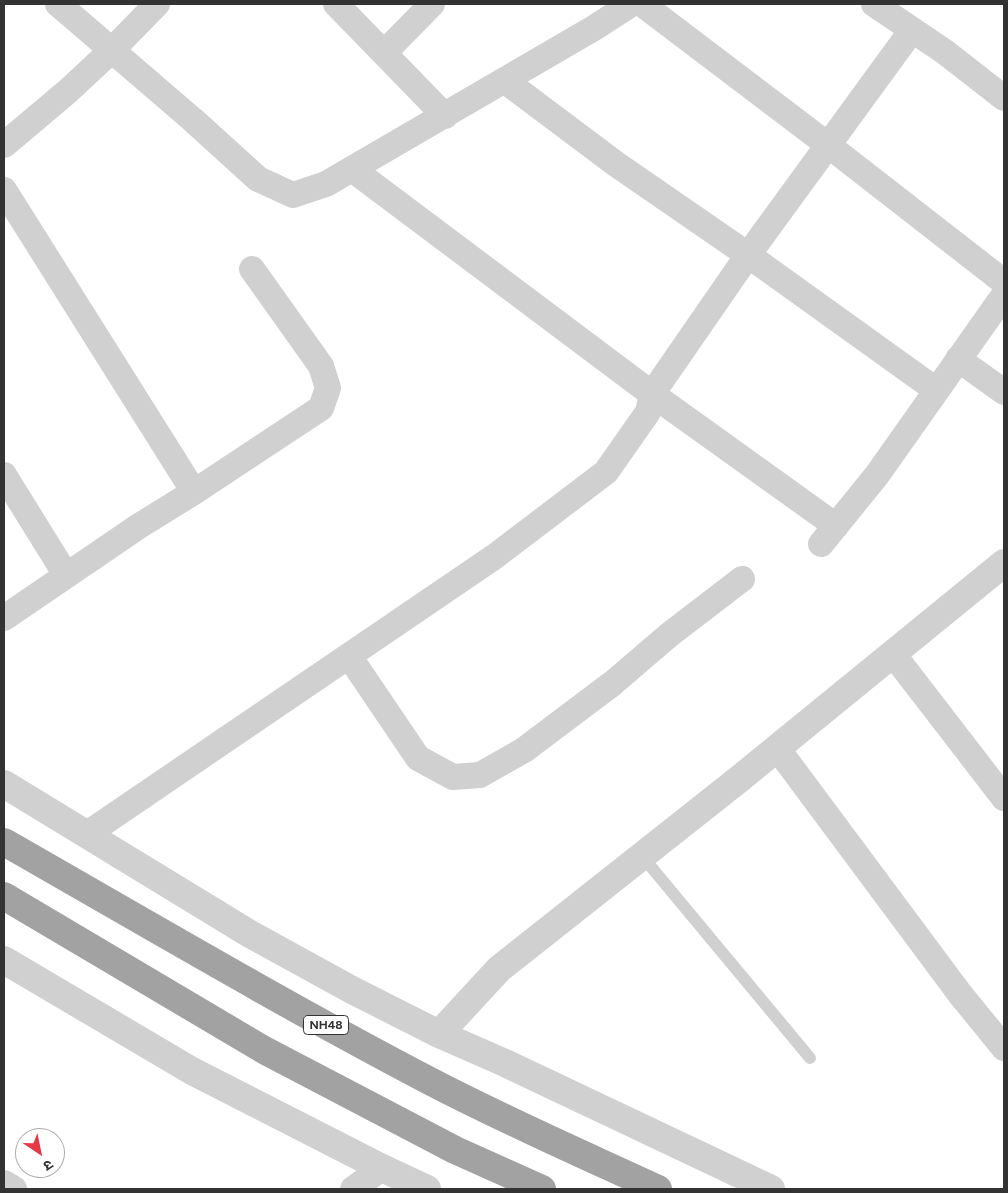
<!DOCTYPE html>
<html>
<head>
<meta charset="utf-8">
<style>
  body { margin:0 }
  #map { position:relative; width:1008px; height:1193px; overflow:hidden; background:#fff; font-family:Figtree,"Noto Sans Devanagari",sans-serif }
  canvas { display:block }
  .frame { position:absolute; inset:0; border:5px solid #333; pointer-events:none }
  .north { position:absolute; left:15px; top:1128px; width:50px; height:50px; box-sizing:border-box; background:#fff; border:1px solid #adadad; border-radius:50%; rotate:146deg; font-size:14px; font-weight:700; line-height:20px; text-align:center; color:#333 }
  .north::after { content:''; display:block; margin:auto; width:18px; height:22px; background:#e63946; clip-path:polygon(50% 0,100% 100%,50% 72%,0 100%) }
</style>
</head>
<body>
<div id="map">
<canvas width="1008" height="1193"></canvas>
<div class="frame"></div>
<div class="north">उ</div>
</div>
<script>
const c = document.querySelector('canvas').getContext('2d');
c.lineJoin = 'round';
function trace(path, color, width, dash) {
  c.strokeStyle = color;
  c.lineWidth = width;
  c.lineCap = dash ? 'butt' : 'round';
  c.setLineDash(dash || []);
  c.stroke(path);
}
function drawText(font, color, halo, rows, align = 'center') {
  c.font = font + ' Figtree,sans-serif';
  c.lineWidth = 5;
  c.setLineDash([]);
  c.textBaseline = 'middle';
  c.strokeStyle = halo;
  c.fillStyle = color;
  for (const [text, x, y, turn = 0] of rows) {
    c.save();
    c.translate(x, y);
    c.rotate((+turn || 0) * Math.PI / 180);
    c.textAlign = isNaN(turn) ? turn : align;
    if (halo) c.strokeText(text, 0, 0);
    c.fillText(text, 0, 0);
    c.restore();
  }
}
trace(new Path2D(`
  M642 856 810 1058`), '#d0d0d0', 12);
trace(new Path2D(`
  M58 4 193 120 258 179 293 195 326 184 594 28 631 4
  M336 4 445 116
  M642 4 828 145 1004 282
  M874 4 945 52 1004 98
  M384 53 432 4
  M504 80 616 164 748 255 936 390
  M4 145 68 91 112 50 157 4
  M352 169 652 394 836 526
  M4 190 194 492
  M958 359 1004 392
  M4 475 66 575
  M821 544 877 475 1004 295
  M4 618 139 526 194 492 321 408 328 388 321 366 252 269
  M893 654 1004 798
  M349 656 418 758 453 777 480 775 524 750 613 683 669 635 742 579
  M777 748 960 994 1004 1048
  M87 834 494 557 606 472 648 412 652 394 748 255 912 30
  M4 1183 14 1189
  M353 1189 382 1168`), '#d0d0d0', 26);
trace(new Path2D(`
  M4 784 250 934 352 990 439 1034 505 1063 771 1189
  M4 960 192 1071 382 1168 427 1189
  M439 1034 499 969 738 780 1004 563`), '#d0d0d0', 28);
trace(new Path2D(`
  M4 842C144 922 283 1004 426 1079 502 1119 580 1153 658 1189
  M4 896 264 1050 455 1150 542 1189`), '#a2a2a2', 28);
for (const [x, y, w] of [
  [326,1025,45]
]) {
  const box = new Path2D();
  box.roundRect(x - w / 2, y - 9.5, w, 19, 4);
  c.fillStyle = '#fff';
  c.fill(box);
  trace(box, '#333', 1);
}
drawText('bold 12px', '#333', null, [
  ["NH48",326,1025]
]);
</script>
</body>
</html>
